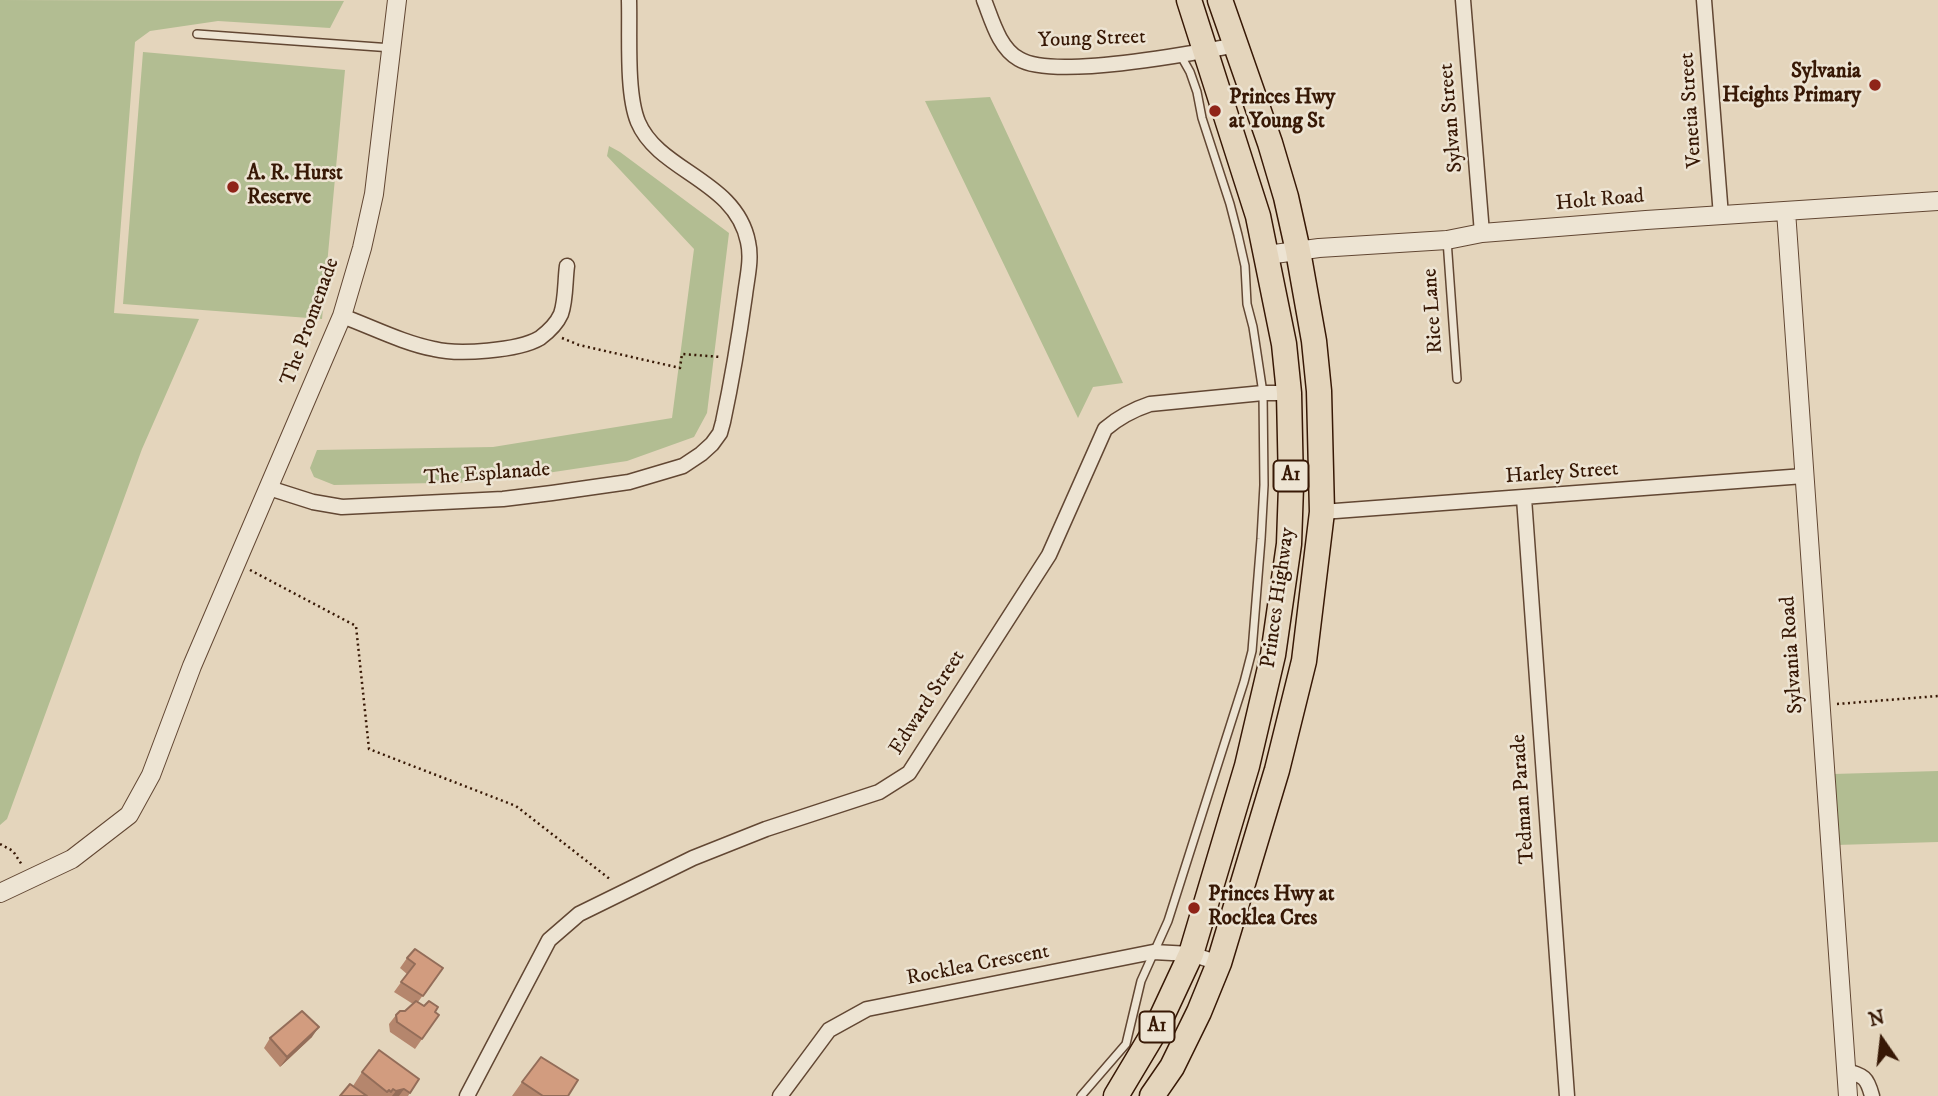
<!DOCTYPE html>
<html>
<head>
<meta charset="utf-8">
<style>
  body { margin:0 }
  #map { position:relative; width:1938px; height:1096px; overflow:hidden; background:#e4d5bc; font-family:"IM FELL DW Pica",serif }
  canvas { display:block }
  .north { position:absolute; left:1847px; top:1005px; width:70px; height:70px; -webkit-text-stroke:5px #ede4d3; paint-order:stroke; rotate:346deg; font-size:19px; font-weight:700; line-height:28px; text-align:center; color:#371805 }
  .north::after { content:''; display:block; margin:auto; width:24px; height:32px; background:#371805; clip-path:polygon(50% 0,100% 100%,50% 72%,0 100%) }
</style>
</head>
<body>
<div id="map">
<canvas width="1938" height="1096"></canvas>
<div class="north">N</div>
</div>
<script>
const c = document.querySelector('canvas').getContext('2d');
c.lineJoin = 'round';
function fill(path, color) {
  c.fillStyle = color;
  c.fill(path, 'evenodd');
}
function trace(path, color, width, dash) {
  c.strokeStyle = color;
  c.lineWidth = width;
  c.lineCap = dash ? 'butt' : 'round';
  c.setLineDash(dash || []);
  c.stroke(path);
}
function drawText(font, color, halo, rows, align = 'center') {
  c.font = font + ' "IM FELL DW Pica",serif';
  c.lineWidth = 5;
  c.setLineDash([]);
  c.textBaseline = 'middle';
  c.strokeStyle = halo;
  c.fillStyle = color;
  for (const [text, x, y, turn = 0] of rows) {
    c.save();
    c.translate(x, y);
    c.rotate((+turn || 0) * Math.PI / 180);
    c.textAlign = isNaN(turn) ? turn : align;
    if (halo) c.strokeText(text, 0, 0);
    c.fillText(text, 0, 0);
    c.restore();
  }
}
fill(new Path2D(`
  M0 0 344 1 330 28 218 21 150 31 135 42 114 313 199 319 142 449 7 819 0 825Z
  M143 52 345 70 322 319 123 304Z
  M990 97 1123 383 1093 387 1078 418 925 101Z
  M609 146 620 152 729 233 707 413 694 437 627 461 487 482 334 485 314 477 310 468 317 450 493 447 672 418 694 249 607 156Z
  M1938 771V842L1836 845 1833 774Z`), '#b2bd92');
const service = new Path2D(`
  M197 34 392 48
  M1447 240 1457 379
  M1081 1096 1126 1044 1141 981 1168 921 1244 682 1252 651 1261 539 1264 485 1263 393 1253 327 1247 304 1245 266 1238 235 1230 204 1202 118 1197 92 1190 72 1181 56`);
const minor = new Path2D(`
  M984 0C992 20 999 48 1019 59 1053 80 1194 53 1237 45
  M1463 0 1482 233
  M1704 0 1721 216
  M342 316C372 327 403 343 434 349 458 355 518 351 540 338 548 332 557 323 561 314 566 300 565 280 567 266
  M269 488 313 502 342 507 503 499 552 493 629 482 683 466 701 454 712 444 720 433 723 422C732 380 739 338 745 295 747 278 752 259 748 242 736 180 659 172 638 122 626 93 630 34 629 0
  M1524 498 1567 1096
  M1322 512 1804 476
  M1846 1071C1864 1076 1867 1077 1872 1096
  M467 1096 549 940 579 914 693 858 766 829 879 792 909 773 1049 555 1105 429C1119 417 1132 410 1150 404L1263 393H1289
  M780 1096 829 1030 867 1009 1153 952 1191 954 1219 963`);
const tertiary = new Path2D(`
  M1786 211 1848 1096
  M1267 255 1319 248 1447 240 1482 233 1646 220 1938 201
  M0 893 72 859 129 815 151 775 192 666 342 316 362 248 374 194 397 0`);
const trunk = new Path2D(`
  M1116 1096 1156 1029 1191 954 1247 766 1273 655 1289 544 1291 486 1289 393 1284 344 1258 216 1189 0
  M1152 1096 1172 1067 1199 1012 1219 963 1277 770 1304 661 1322 512 1319 391 1314 341 1298 251 1286 197 1270 143 1220 0`);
trace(service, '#624733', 10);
trace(minor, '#624733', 17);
trace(tertiary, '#624733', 20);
trace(trunk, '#371805', 27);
trace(new Path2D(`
  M562 338 579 345 680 368 682 354 721 357
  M250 570 356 626 369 749 516 806 611 880
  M1837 704 1938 696
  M0 844 13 851 22 865`), '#371805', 2.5, [2, 3.5]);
trace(service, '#ede4d3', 7);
trace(minor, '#ede4d3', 14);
trace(tertiary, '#ede4d3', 18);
trace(trunk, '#e4d5bc', 24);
fill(new Path2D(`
  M407 958 443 968 418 1002 439 1015 415 1049 390 1032 389 1024 396 1015 405 1011 413 1004 394 992 407 974 400 968Z
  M312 1037 280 1067 264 1048 270 1038Z
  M362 1072 419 1079 408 1096H340L353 1086Z
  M522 1082 568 1096H512Z`), '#b5866d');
fill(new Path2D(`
  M319 1027 312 1037 280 1067 287 1057Z
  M404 1089 399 1096H392L396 1091Z`), '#936d59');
const building = new Path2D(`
  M415 949 443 968 423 996 401 982 415 964 407 958Z
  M416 1001 424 1006 429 1001 438 1007 435 1012 439 1015 422 1039 397 1022 396 1015 400 1011H405Z
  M302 1011 319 1027 287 1057 270 1038Z
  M379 1050 419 1079 410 1093 404 1089 396 1091 393 1089 391 1092 389 1090 387 1092 362 1072Z
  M541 1057 578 1080 568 1096H543L522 1082Z
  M350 1084 367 1096H340Z`);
fill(building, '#d29c7f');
trace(building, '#936d59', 2);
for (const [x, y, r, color] of [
  [1875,85,7,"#8f2418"],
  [1215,111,7,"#8f2418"],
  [233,187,7,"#8f2418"],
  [1194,908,7,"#8f2418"]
]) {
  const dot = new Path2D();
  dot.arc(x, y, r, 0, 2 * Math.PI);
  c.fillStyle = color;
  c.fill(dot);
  trace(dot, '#ede4d3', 2.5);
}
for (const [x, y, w] of [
  [1291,476,35],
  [1157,1027,35]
]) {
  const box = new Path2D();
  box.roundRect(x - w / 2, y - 15.5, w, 31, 5);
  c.fillStyle = '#ede4d3';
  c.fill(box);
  trace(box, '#371805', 2);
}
drawText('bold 19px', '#371805', null, [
  ["A1",1291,476],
  ["A1",1157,1027]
]);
drawText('21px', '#371805', '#ede4d3', [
  ["Young Street",1092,40,-2],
  ["Venetia Street",1692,110,-94],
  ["Sylvan Street",1452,118,-95],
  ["Holt Road",1600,201,-5],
  ["Rice Lane",1434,311,-94],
  ["The Promenade",311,322,-70],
  ["Harley Street",1562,474,-4],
  ["The Esplanade",487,475,-4],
  ["Princes Highway",1279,598,-82],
  ["Sylvania Road",1793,655,-94],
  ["Edward Street",928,703,-57],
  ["Tedman Parade",1524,799,-94],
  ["Rocklea Crescent",978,966,-11]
]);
drawText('bold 21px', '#371805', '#ede4d3', [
  ["Sylvania",1861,73,"right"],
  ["Heights Primary",1861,97,"right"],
  ["Princes Hwy",1229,99],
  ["at Young St",1229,123],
  ["A. R. Hurst",247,175],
  ["Reserve",247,199],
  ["Princes Hwy at",1208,896],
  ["Rocklea Cres",1208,920]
], 'left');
</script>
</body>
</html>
